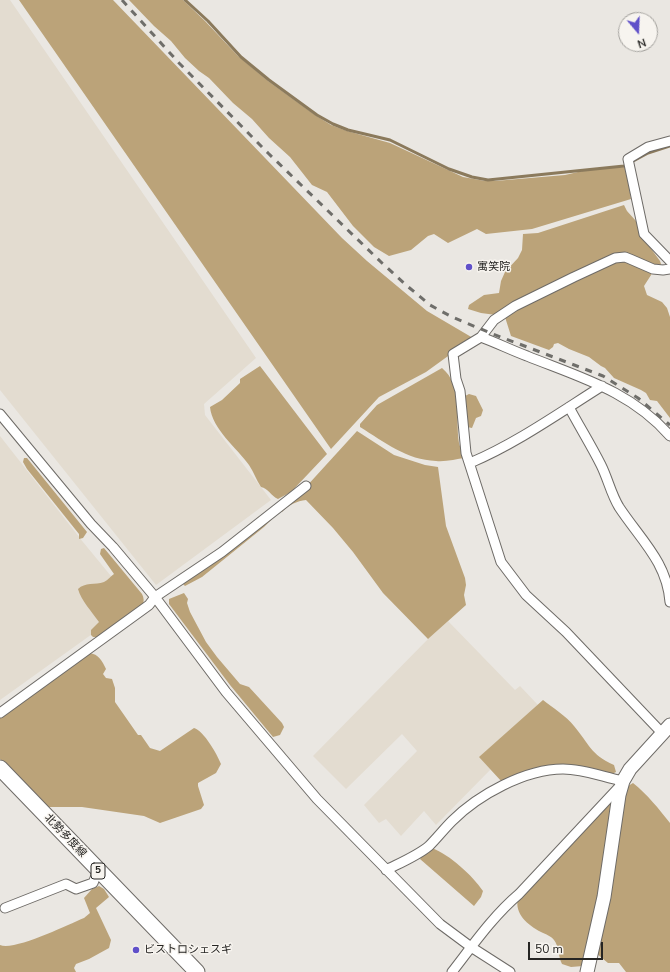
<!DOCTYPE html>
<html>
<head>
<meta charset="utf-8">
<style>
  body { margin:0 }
  #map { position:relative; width:670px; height:972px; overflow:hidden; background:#eae7e2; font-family:"Nunito Sans",sans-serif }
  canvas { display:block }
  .north { position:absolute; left:618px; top:12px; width:40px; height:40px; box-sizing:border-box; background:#f7f4ef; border:1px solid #a3a19d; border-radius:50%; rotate:161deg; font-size:11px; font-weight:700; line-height:16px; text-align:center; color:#262523 }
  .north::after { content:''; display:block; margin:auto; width:14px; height:18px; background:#6050c9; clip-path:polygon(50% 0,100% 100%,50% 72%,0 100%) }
  .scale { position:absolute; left:528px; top:942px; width:75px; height:18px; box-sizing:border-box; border:2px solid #262523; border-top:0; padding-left:5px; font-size:12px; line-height:14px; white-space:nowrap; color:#262523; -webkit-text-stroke:3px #f7f4ef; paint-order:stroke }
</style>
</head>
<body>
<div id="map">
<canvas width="670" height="972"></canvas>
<div class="north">N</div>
<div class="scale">50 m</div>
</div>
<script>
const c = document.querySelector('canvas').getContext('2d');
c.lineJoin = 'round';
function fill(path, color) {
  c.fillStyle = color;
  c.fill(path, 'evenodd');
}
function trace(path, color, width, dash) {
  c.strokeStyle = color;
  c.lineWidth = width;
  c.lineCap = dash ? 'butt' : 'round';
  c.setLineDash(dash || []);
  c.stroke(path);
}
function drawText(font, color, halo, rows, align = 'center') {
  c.font = font + ' "Nunito Sans","Noto Sans JP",sans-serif';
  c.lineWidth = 3;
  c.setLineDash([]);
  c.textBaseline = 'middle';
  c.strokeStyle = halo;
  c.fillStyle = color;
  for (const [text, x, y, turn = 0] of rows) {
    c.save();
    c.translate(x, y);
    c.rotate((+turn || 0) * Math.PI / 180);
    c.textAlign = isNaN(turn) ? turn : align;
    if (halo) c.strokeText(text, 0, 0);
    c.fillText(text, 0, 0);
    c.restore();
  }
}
fill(new Path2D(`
  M0 0H10L256 358 204 404 205 415 271 500 156 585 0 390Z
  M0 436 83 542 134 604 0 700Z
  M448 621 515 690 520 686 538 705 480 757 491 769 436 825 424 811 401 836 386 819 379 823 364 805 417 751 402 734 346 789 313 756 428 639Z`), '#e3dcd0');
fill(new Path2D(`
  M19 0H113L342 238 367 261 427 311 473 338 426 372 379 397 331 449Z
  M129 0H183L205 21 238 56 268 81 315 115 331 125 347 131 390 143 463 177 485 181H495L565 175 591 169 626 167 631 199 532 229 486 234 477 229 448 243 434 234 428 236 411 250 389 256 374 247 353 226 327 192 312 185 290 157 269 138 252 119 233 103 209 78 199 71 185 58 171 41 154 26Z
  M624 205 627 211 636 221 644 239 660 261 661 264 658 268 629 256 496 315 481 313 468 309 469 305 484 295 499 293 501 281 505 272 518 258 522 250 523 234 538 233Z
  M615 260H626L653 272 644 286 647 295 662 302 667 308 670 317V418L657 401 650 400 646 393 641 390 614 378 605 368 601 366 589 357 569 349 558 343 554 344 553 347 549 350 511 336 505 317 507 313Z
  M260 366 327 454 291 492 278 499C271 496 268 488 261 487 256 480 254 472 249 465 237 448 212 429 210 407L222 400 240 383V379Z
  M442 368C463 385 455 419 459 443 460 448 463 453 465 458 456 459 446 462 436 461 407 460 384 442 360 427V424L377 405Z
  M469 394 476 396 483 410 481 416 476 418 472 428 467 427 463 397Z
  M357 431 394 455 425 465 438 467 446 526 465 578 466 585 464 595 466 605 428 639 383 593 353 552 333 528 306 500C297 501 288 505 282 512L281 509 305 488Z
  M24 458H27L87 532 83 538 79 539V534L27 469 23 462Z
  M271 517 272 519 264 527 202 577 185 586 182 583Z
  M104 548 142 594C144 598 144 601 143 605L98 637H93L91 635V630L99 622C92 612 81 600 78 589 85 582 95 585 104 582 108 580 111 576 114 574L100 554 101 549Z
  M184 593 188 599 187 603 190 612 206 642 217 657 240 684 249 687 282 723 284 727 280 735 273 737 230 685 169 604V599Z
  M89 653C99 654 102 661 106 669L103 674 106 678 112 679 115 688V702L138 735H141L150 748 160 751 194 728C204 731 217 754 221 764L216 773 198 783V786L204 805 201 809 160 823 144 816 82 807H47L0 759V717Z
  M543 700C553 708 566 716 574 726 590 745 590 754 614 765L616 772 612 774 566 764 542 768 502 782 479 757Z
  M633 783C647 794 659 809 670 823V972H626L619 963H608L597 954 624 793 628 786Z
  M615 795 587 960 583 966 571 967 562 964C558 956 559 946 554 940 551 936 545 934 541 932 528 925 514 914 518 898Z
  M432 848C450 855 472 875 483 891L481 897 474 906 420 859 422 856Z
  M99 886 104 889 109 897 96 908 111 940 109 948 89 959 76 964 74 968 76 972H0V945C15 951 67 925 84 918L90 913 84 898 92 889Z`), '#bba379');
trace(new Path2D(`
  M185 0 208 21 241 57 269 80 317 115 333 124 348 130 390 140 449 169 472 177 488 180 624 166 648 153 670 146`), '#8b7a5c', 3);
const minor = new Path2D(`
  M670 141 648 147 628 159 644 234 670 261
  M481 337C497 343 511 350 527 356 579 377 631 391 670 436
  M569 407C579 426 591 445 601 465 608 479 611 494 619 507 640 539 667 562 670 602
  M0 414 91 524 113 547 155 597 226 692 317 799 440 924 471 947 510 972
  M470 463C517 443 559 413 602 386
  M0 713 149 605 155 597 222 552 306 486
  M662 733 566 632 526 595 501 562 466 453 460 391 456 379 453 354 481 337 494 320 515 306 574 277 615 258 625 257 630 259 653 269 663 270 670 269
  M386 870C400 863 417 856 429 846 437 838 444 829 452 821 478 795 525 769 563 769 584 769 603 777 623 781
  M5 908 66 884 76 889 93 883 98 871
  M452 972C473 945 493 916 519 894L620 786`);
const secondary = new Path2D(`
  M587 972 604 897 619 795 623 781 630 769 670 725`);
const primary = new Path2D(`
  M0 768 197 972`);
trace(minor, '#6e6b67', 11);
trace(secondary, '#6e6b67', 15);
trace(primary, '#6e6b67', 17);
trace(minor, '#fff', 9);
trace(secondary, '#fff', 13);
trace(primary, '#fff', 15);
trace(new Path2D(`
  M122 0 179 63 268 153 382 263 406 285 430 305 452 317 493 334 603 376 638 398 670 425`), '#6f6e6a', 3, [7, 7]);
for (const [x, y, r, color] of [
  [469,267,4,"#6050c9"],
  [136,950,4,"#6050c9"]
]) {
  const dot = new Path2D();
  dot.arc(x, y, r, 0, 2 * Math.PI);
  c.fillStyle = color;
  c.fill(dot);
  trace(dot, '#f7f4ef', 1.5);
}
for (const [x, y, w] of [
  [98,871,14]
]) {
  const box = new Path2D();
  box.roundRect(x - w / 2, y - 8, w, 16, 3);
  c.fillStyle = '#f7f4ef';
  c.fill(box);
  trace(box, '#262523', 1);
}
drawText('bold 10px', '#262523', null, [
  ["5",98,871]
]);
drawText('11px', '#262523', '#f7f4ef', [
  ["寓笑院",477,267],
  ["ビストロシェスギ",144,950]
], 'left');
drawText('11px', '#262523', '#f7f4ef', [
  ["北勢多度線",65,836,46]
]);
</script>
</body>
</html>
